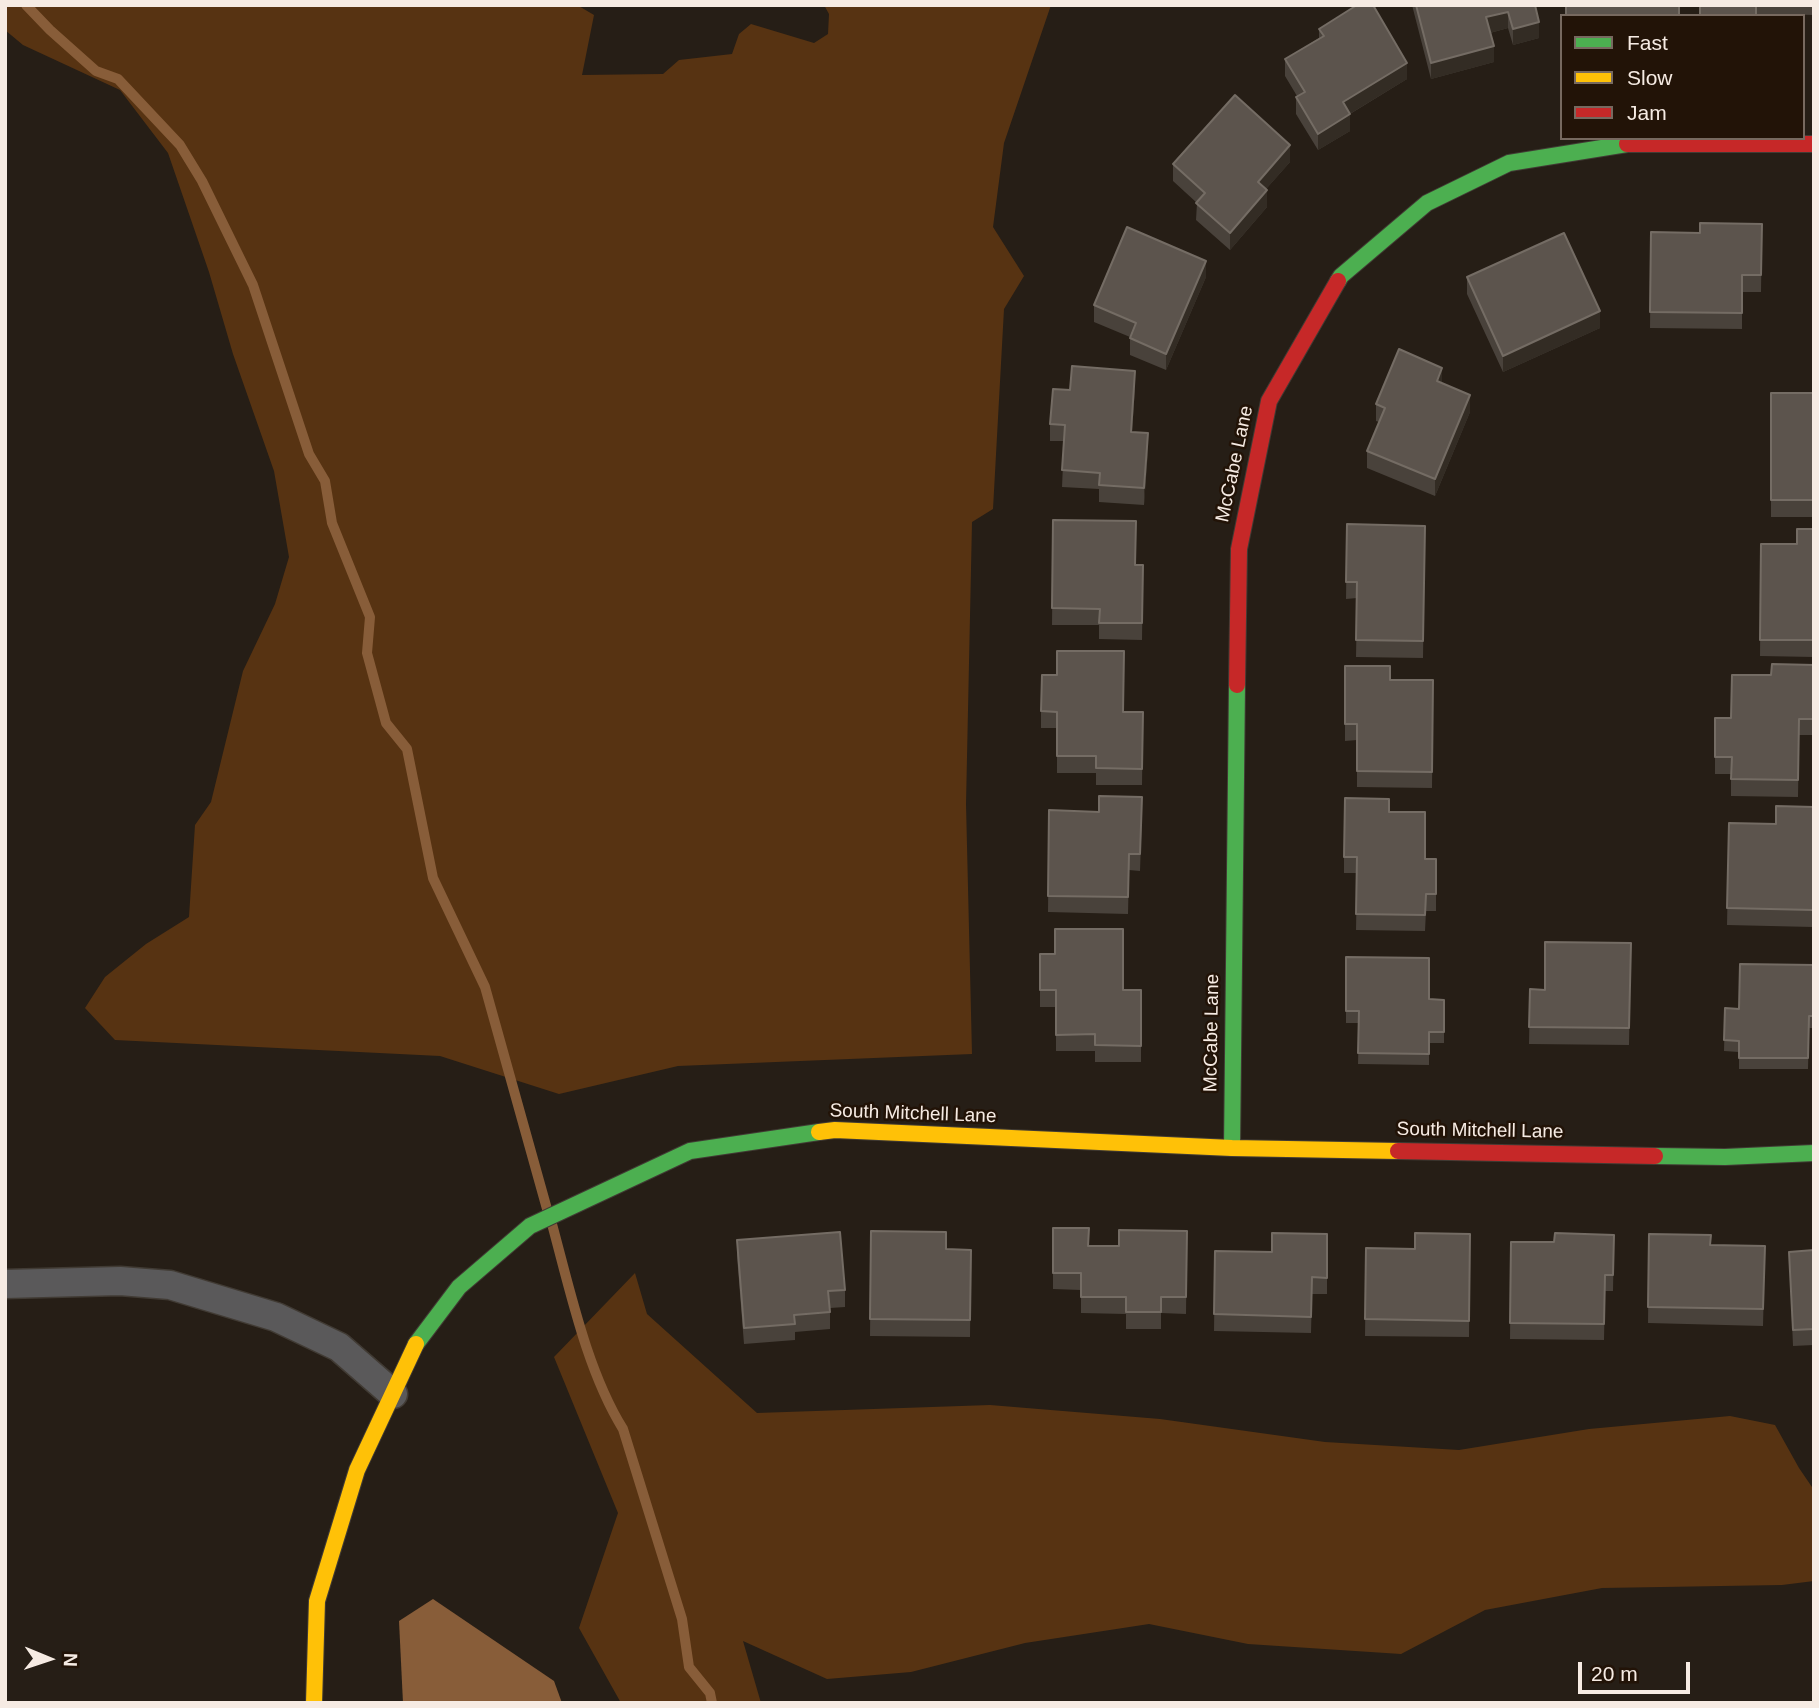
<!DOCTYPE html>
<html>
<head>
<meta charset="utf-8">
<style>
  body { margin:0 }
  #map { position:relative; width:1819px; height:1708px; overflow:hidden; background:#261e16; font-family:Helvetica,sans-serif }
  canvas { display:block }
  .frame { position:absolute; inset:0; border:7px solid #f6ebe3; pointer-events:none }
  .legend { position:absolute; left:1560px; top:14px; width:245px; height:126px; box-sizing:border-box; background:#221307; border:2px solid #77695f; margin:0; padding:9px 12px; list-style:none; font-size:21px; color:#f6ebe3 }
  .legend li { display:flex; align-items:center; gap:14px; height:35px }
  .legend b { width:35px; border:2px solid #77695f }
  .north { position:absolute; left:14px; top:1624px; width:70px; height:70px; -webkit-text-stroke:5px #221307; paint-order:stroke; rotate:92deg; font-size:19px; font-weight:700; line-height:28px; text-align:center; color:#f6ebe3 }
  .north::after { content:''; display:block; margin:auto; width:24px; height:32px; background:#f6ebe3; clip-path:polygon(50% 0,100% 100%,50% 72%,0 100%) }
  .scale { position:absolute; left:1578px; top:1662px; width:112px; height:32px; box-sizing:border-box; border:4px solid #f6ebe3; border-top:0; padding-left:9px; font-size:21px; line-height:24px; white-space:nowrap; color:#f6ebe3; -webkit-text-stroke:5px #221307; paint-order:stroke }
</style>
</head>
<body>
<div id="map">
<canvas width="1819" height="1708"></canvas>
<div class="frame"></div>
<ul class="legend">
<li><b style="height:9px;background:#4caf50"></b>Fast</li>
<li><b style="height:9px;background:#ffc107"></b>Slow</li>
<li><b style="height:9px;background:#c62828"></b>Jam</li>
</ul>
<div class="north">N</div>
<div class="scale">20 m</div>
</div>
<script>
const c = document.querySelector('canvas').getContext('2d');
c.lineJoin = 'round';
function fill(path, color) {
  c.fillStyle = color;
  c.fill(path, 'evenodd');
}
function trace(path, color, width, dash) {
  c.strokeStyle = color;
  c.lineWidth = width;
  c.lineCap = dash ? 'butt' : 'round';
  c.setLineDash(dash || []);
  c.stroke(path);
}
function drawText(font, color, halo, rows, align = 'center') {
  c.font = font + ' Helvetica,sans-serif';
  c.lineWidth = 5;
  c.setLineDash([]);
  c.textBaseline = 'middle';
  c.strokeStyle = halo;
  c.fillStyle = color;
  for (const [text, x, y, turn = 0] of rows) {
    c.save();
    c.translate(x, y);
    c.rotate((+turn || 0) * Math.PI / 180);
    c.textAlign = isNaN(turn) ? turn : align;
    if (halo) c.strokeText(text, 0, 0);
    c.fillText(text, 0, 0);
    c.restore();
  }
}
fill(new Path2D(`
  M5 5H577L594 15 582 75 663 74 679 60 732 54 739 34 751 24 814 43 828 34 829 14 824 5H1051L1004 143 993 227 1024 276 1004 309 993 509 972 522 966 804 972 1054 678 1066 559 1094 440 1056 115 1040 85 1008 105 977 146 944 189 917 195 825 211 802 243 671 275 604 289 557 274 471 233 354 209 272 168 153 120 90 23 45 5 30Z
  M635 1273 647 1314 757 1413 990 1405 1160 1419 1325 1442 1459 1450 1589 1429 1730 1416 1775 1425 1799 1468 1814 1490V1581L1782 1585 1602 1588 1485 1610 1401 1654 1248 1644 1149 1624 1025 1643 911 1672 827 1679 743 1641 761 1703H621L579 1628 618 1513 554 1357Z`), '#573312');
fill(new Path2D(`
  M433 1599 554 1681 562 1703H403L399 1621Z`), '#885d39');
trace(new Path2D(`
  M26 5 50 30 96 71 118 79 180 145 202 181 253 285 309 454 325 481 332 523 370 617 367 653 386 723 407 749 433 878 485 987 547 1209
  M552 1224C570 1290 587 1371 623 1429L682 1619 689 1667 710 1693 712 1703`), '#885d39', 10);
const street = new Path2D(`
  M5 1284 120 1281 170 1285 276 1317 339 1347 393 1394`);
const fast = new Path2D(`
  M1338 281 1341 276 1427 203 1509 163 1627 144
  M1232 1148 1237 685
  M1655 1156 1725 1157 1814 1153
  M416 1344 459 1287 530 1226 690 1151 819 1132`);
const slow = new Path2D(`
  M819 1132 835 1130 1232 1148 1398 1151
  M314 1703 317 1601 357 1470 416 1344`);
const jam = new Path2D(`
  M1627 144H1814
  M1237 685 1239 549 1269 401 1338 281
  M1398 1151 1655 1156`);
trace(street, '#413b34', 31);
trace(fast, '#413b34', 18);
trace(slow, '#413b34', 18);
trace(jam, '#413b34', 18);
trace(street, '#5a595a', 28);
trace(fast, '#4caf50', 16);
trace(slow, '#ffc107', 16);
trace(jam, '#c62828', 16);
fill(new Path2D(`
  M1412 5H1535L1539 38 1513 45 1508 28 1490 33 1494 62 1431 79Z
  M1700 5H1814V15L1756 14Z
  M1319 29 1407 79 1350 114V131L1318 150 1296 114V97L1297 96 1285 76V59L1319 38Z
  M1290 162 1266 189 1267 207 1230 250 1196 220 1197 203 1173 181V164Z
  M1762 224 1761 292H1742V329L1650 328 1651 232 1700 233Z
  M1206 277 1166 370 1130 355V337L1094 322V305Z
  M1467 277 1600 328 1503 372 1467 294Z
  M1442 383 1470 412 1435 496 1367 468V451L1379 422 1376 421V404Z
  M1135 387 1132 432 1148 450 1144 505 1099 502V489L1062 487 1064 441H1050V424Z
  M1771 393H1814V517H1771Z
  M1053 520 1136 565H1143L1142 640 1099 639V625H1052Z
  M1347 524 1425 526 1423 658 1356 657 1357 598 1346 599Z
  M1814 529V657L1760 656 1761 544H1797Z
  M1814 665V735H1799L1798 797 1731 796V774H1715V718H1731L1771 675Z
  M1345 666 1390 680H1433L1432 788 1357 787V740L1345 741Z
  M1041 711 1143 712 1142 785H1096V773H1057V728H1041Z
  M1049 810 1142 813 1140 871 1129 870 1128 914 1048 912Z
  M1389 812 1425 859H1436V911H1426L1425 931 1356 930 1357 873H1344V857Z
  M1729 823 1814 898 1813 927 1727 925Z
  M1631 943 1629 1045 1529 1044 1530 989 1545 990Z
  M1040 954 1123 990H1141V1062H1095V1051H1056V1007H1040Z
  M1346 957 1429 999 1444 1000V1043H1429V1065L1358 1064 1359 1023H1346Z
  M1814 965V1028H1809L1808 1069H1739V1052L1724 1051 1725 1008 1739 1009Z
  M1053 1228 1088 1246H1119L1187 1231 1186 1314 1161 1313V1329H1126V1314L1081 1313V1290L1053 1289Z
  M871 1231 946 1249 971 1250 970 1337 870 1336Z
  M1327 1234V1294H1312L1311 1333 1214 1331 1215 1251 1272 1252Z
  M1470 1234 1469 1337 1365 1336 1366 1248 1415 1249Z
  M1649 1234 1711 1245 1765 1246 1763 1326 1648 1323Z
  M1614 1235 1613 1291H1605L1604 1340 1510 1339 1511 1242H1554Z
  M737 1240 845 1290V1307L830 1308V1329L795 1332V1340L744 1344 737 1256Z
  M1814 1250V1345L1793 1346 1789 1252Z`), '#49423b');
fill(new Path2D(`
  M1508 12V28L1486 34V17Z
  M1539 22V38L1513 45V29Z
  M1494 46V62L1431 79V63Z
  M1407 63V79L1343 118V102Z
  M1350 114V131L1318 150V134Z
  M1290 145V162L1258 198V182Z
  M1267 190V207L1230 250V233Z
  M1206 261V277L1166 370V354Z
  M1600 311V328L1503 372V356Z
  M1442 368V384L1437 381Z
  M1135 371V387L1131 449V432Z
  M1470 395V412L1435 496V479Z
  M1148 433V450L1144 505V488Z`), '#332c24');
const building = new Path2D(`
  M1357 5H1373L1407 63 1343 102 1350 114 1318 134 1296 97 1305 92 1285 59 1324 36 1319 29Z
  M1416 5H1535L1539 22 1513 29 1508 12 1486 17 1494 46 1431 63Z
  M1566 5H1679V15L1566 16Z
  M1700 5H1756V16H1700Z
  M1235 95 1290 145 1258 182 1267 190 1230 233 1196 203 1205 193 1173 164Z
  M1700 223 1762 224 1761 275H1742V313L1650 312 1651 232 1700 233Z
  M1127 227 1206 261 1166 354 1130 338 1136 323 1094 305Z
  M1564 233 1600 311 1503 356 1467 277Z
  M1399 349 1442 368 1437 381 1470 395 1435 479 1367 451 1385 408 1376 404Z
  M1072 366 1135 371 1131 432 1148 433 1144 488 1099 485 1100 473 1062 470 1065 425 1050 424 1053 389 1070 390Z
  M1771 393H1814V500H1771Z
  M1053 520 1136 521 1135 565H1143L1142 623H1099L1100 609 1052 608Z
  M1347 524 1425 526 1423 641 1356 640 1357 582H1346Z
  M1797 529H1814V640H1760L1761 544H1797Z
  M1057 651H1124L1123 712H1143L1142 769 1096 768V756H1057V712L1041 711 1042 675H1057Z
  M1772 664 1814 665V719H1799L1798 780 1731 779 1732 757H1715V718H1731L1732 675H1771Z
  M1345 666H1390V680H1433L1432 772 1357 771V724H1345Z
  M1099 796 1142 797 1140 854H1129L1128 897 1048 896 1049 810 1099 812Z
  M1345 798 1389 799V812H1425V859H1436V894H1426L1425 915 1356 914 1357 857H1344Z
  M1776 806 1814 807 1813 910 1727 908 1729 823 1776 824Z
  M1055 929H1123V990H1141V1046L1095 1045V1034L1056 1035V990H1040V954H1055Z
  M1545 942 1631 943 1629 1028 1529 1027 1530 989 1545 990Z
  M1346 957 1429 958V999L1444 1000V1032H1429V1054L1358 1053 1359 1011H1346Z
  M1740 964 1814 965V1016H1809L1808 1058H1739V1041L1724 1040 1725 1008 1739 1009Z
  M1053 1228H1089L1088 1246H1119V1230L1187 1231 1186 1297H1161V1312H1126V1297H1081V1273H1053Z
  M871 1231 946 1232V1249L971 1250 970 1320 870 1319Z
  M840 1232 845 1290 828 1291 830 1312 794 1315 795 1324 744 1328 737 1240Z
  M1272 1233 1327 1234V1278L1312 1277 1311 1317 1214 1314 1215 1251 1272 1252Z
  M1415 1233 1470 1234 1469 1321 1365 1319 1366 1248 1415 1249Z
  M1555 1233 1614 1235 1613 1275H1605L1604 1324 1510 1323 1511 1242H1554Z
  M1649 1234 1711 1235 1710 1245 1765 1246 1763 1309 1648 1307Z
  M1814 1250V1329L1793 1330 1789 1252Z`);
fill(building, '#5c544d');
trace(building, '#746c64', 2);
drawText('19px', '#f6ebe3', '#221307', [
  ["McCabe Lane",1235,464,-78],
  ["McCabe Lane",1212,1033,-89],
  ["South Mitchell Lane",913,1114,2],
  ["South Mitchell Lane",1480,1131,1]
]);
</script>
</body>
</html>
